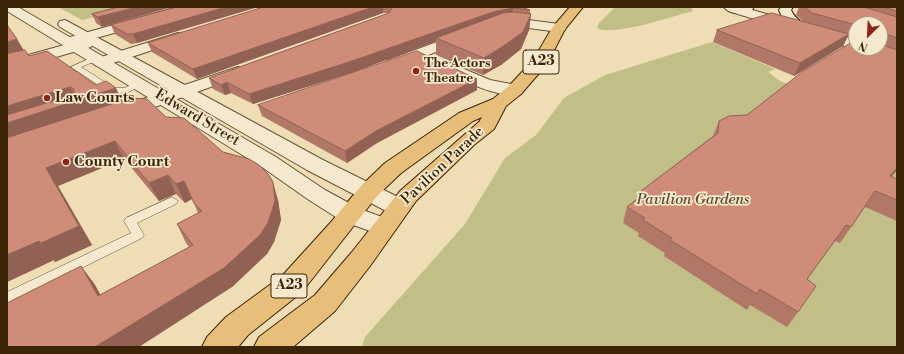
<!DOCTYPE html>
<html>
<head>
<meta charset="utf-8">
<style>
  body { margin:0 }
  #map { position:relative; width:904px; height:354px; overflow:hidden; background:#eeddb5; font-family:"Libre Bodoni",serif }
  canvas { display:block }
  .frame { position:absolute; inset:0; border:8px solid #3c2507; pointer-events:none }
  .north { position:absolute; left:848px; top:16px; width:40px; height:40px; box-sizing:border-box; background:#f4e9cf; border:1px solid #aa9b7f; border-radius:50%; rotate:204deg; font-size:11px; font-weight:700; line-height:16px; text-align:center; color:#3c2507 }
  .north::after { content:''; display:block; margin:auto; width:14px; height:18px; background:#8f2418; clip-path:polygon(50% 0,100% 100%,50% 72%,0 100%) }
</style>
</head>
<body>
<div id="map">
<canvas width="904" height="354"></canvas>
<div class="frame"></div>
<div class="north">N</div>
</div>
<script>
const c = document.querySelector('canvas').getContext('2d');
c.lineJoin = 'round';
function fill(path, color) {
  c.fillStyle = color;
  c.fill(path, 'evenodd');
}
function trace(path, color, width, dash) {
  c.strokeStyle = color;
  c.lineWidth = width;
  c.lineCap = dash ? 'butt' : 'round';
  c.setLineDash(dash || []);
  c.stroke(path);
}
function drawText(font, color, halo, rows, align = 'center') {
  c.font = font + ' "Libre Bodoni",serif';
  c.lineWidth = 3.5;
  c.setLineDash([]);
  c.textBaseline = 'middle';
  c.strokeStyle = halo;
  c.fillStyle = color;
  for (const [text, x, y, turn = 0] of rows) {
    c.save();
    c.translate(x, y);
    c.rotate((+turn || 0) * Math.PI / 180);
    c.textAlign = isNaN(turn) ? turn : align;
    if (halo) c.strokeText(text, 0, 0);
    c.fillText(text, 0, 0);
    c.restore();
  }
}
fill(new Path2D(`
  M58 7H133L82 20Z
  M615 7H691L693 11C673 16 613 37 597 28L599 23Z
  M712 42 775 69 768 72 780 81 897 124V347H362L365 337 465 224 505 158 536 135 564 98 605 75Z`), '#c1be88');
const service = new Path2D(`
  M95 56H98V60L81 67 114 88H124L141 81 145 84 128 92 112 94 71 67Z
  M172 197 178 201 176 204 137 223 144 235 142 238 7 305V292L131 233 124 221 126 218Z`);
const minor = new Path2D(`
  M178 7H198L196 10 89 40 93 44 91 47 7 71V61L64 45 61 42 63 39Z
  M513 18 559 24 564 25 566 28 564 31 559 32 513 26 501 28 496 27 494 24 496 21Z
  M464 32 469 33 471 36 469 39 400 66H388L386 63 388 60Z
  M178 33 183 34 185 37 183 40 101 67 95 65 93 62 95 59Z
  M450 63 490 80 521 86 524 90 521 94C499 99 464 81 444 71L442 68 444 65Z
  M238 67 244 69 246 72 244 75 130 116 123 118 116 116 114 112 116 108Z`);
const tertiary = new Path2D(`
  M7 7H18L276 157 325 190 360 209 393 221 396 227 393 233 384 236 342 221 309 200 262 167 7 11Z
  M730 7H742L856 40V48H861H851L731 12 729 9Z
  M65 20 323 160 406 201 410 207 406 213 398 215 390 213 307 170 60 27 58 24 60 21Z`);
const secondary = new Path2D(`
  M724 7H754L752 10C743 12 730 16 724 7Z
  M781 7H793L791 10C796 21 803 21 809 29L807 32C792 36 784 22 779 10Z`);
const trunk = new Path2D(`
  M570 7H583L565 29 547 64 521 94 506 106 494 129 474 145 416 201 370 266 335 311 293 347H254L259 337 315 295 352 252 400 191 479 122 482 117 473 121 401 173 377 196 302 292 248 335 238 347H202L207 337 226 317 282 276 332 221 361 186 385 163 459 113 493 99 509 86 534 59 552 28Z`);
trace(service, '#685332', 1);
trace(minor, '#685332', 2);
trace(tertiary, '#685332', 2);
trace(secondary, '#3c2507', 2);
trace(trunk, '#3c2507', 2);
fill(service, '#f4e9cf');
fill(minor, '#f4e9cf');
fill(tertiary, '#f4e9cf');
fill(secondary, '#f4e9cf');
fill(trunk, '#e7be7a');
fill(new Path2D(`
  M119 7 102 27 96 23 92 14Z
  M177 7H258L137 43 131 44 115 34 111 25Z
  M264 7H525L523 8 530 10V13L531 14 529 30 521 49 501 65 483 75 436 55V41L354 72 253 104 231 93 225 95 213 89 209 78 389 13H383L197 79 152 52 148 43Z
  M799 7H897V170L891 177 897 179V221L865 207 840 243 835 241 807 279 798 312 787 327 750 305 747 310 664 256 665 253 638 236 639 233 623 223 627 207 638 199 641 191 713 136 719 121 747 115 880 48V24H856V38L848 36 843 46 794 76 713 42 717 30 804 22 796 15Z
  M23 50 29 56 96 85 122 101 166 117 278 200 281 220 274 242 267 254 232 287 7 347 81 266 95 285 100 295 189 247 186 243 177 224 198 213 192 199 185 203 176 194 159 201 124 159 58 186 92 245 55 262 54 260 7 282Z
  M477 90 377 143 347 163 262 116 258 105Z`), '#b27867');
fill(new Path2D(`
  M137 7H172L102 27 98 17Z
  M226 7H258L137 43 133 34Z
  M373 7H383V13L197 79 193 69Z
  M511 7H525L521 9 513 8V17L436 38V41L354 72 253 104 249 94 493 12Z
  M531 14 529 30 521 49 501 65 483 75 484 58Z
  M849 34 843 46 794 76 800 63Z
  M17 39 26 54 7 60V42Z
  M477 79V90L377 143 347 163 345 151 376 131Z
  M227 82 231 93 225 95 221 85Z
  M70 87 77 101 116 88 124 105 7 144V106Z
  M115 141 124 159 58 186 92 245 55 262 41 243 46 168Z
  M897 168V170L879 191 890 176Z
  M168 175 176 194 159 201 149 183Z
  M184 181 192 199 185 203 176 184Z
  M273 182 278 200 281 220 274 242 267 254 232 287 139 347H95Z
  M39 241 54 260 7 282V255Z
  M81 266 95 285 112 315 98 296Z`), '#916254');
const building = new Path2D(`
  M119 7H137L98 17 92 14Z
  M177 7H226L133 34H127L111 25Z
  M264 7H373L193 69 148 43Z
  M391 7H521L530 10 513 8 493 12 352 61 249 94 227 82 221 85 209 78 389 13 392 8Z
  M805 7H864L897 17V38L886 34H880V24H856V25L812 13Z
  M884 7H897V11Z
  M514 12 531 14 523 32 502 47 484 58 436 38 503 13Z
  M772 13 849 34 800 63 717 30Z
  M7 25 17 39 7 42Z
  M856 40V48H880V44L897 50V168L890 176 897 179V200L875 191 851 227 846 225 807 279 816 286 798 312 760 289 757 294 670 240 672 238 643 220 645 218 627 207 645 193 641 191 718 133 719 121 729 116 747 115 802 72Z
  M25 50 29 56 47 51 96 85 106 81 116 88 7 123V115L73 95 74 89 70 87 7 106V54Z
  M417 51 477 79 376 131 345 151 258 105Z
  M131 98 147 99 166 117 184 118 223 152 249 159 259 165 268 174 273 182 275 201 268 223 260 235 224 268 95 347H7V303L81 266 98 296 193 245 177 224 202 211 194 203 184 181 176 184 168 175 149 183 115 141 46 168 79 226 41 243 39 241 7 255V138Z`);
fill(building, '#cf8c78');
trace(building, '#916254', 1);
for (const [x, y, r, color] of [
  [416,71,4,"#8f2418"],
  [47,98,4,"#8f2418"],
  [66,162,4,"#8f2418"]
]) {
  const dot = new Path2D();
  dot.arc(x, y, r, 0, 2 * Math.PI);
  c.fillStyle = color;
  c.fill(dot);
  trace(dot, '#f4e9cf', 1.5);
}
drawText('bold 13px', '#3c2507', '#f4e9cf', [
  ["The Actors",424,64],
  ["Theatre",424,79]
], 'left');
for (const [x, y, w] of [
  [541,62,36],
  [289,286,36]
]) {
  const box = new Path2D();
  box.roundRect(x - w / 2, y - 12, w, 24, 3);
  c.fillStyle = '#f4e9cf';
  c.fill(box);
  trace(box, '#3c2507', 1);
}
drawText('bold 14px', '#3c2507', null, [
  ["A23",541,62],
  ["A23",289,286]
]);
drawText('bold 15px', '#3c2507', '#f4e9cf', [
  ["Law Courts",55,98],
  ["County Court",74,162]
], 'left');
drawText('15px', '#3c2507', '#f4e9cf', [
  ["Edward Street",197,118,31],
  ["Pavilion Parade",443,166,-43]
]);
drawText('italic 15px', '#5d4b27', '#f4e9cf', [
  ["Pavilion Gardens",693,200]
]);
</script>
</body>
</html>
